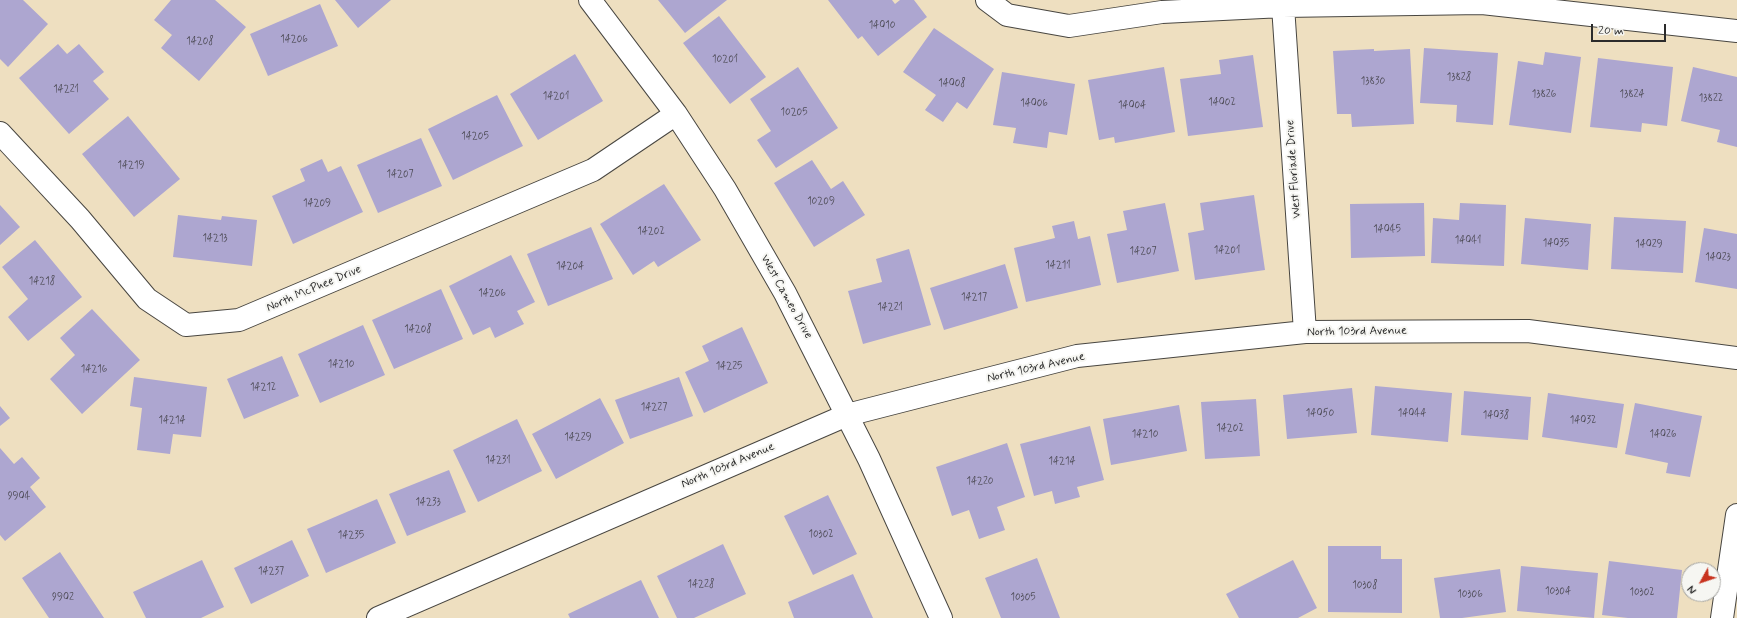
<!DOCTYPE html>
<html>
<head>
<meta charset="utf-8">
<style>
  body { margin:0 }
  #map { position:relative; width:1737px; height:618px; overflow:hidden; background:#eedfc0; font-family:Mynerve,sans-serif }
  canvas { display:block }
  .north { position:absolute; left:1681px; top:562px; width:40px; height:40px; box-sizing:border-box; background:#f6f6f2; border:1px solid #a5a5a2; border-radius:50%; rotate:230deg; font-size:11px; font-weight:700; line-height:16px; text-align:center; color:#2b2b2b }
  .north::after { content:''; display:block; margin:auto; width:14px; height:18px; background:#c8321e; clip-path:polygon(50% 0,100% 100%,50% 72%,0 100%) }
  .scale { position:absolute; left:1591px; top:24px; width:75px; height:18px; box-sizing:border-box; border:2px solid #2b2b2b; border-top:0; padding-left:5px; font-size:12px; line-height:14px; white-space:nowrap; color:#2b2b2b; -webkit-text-stroke:3px #f6f6f2; paint-order:stroke }
</style>
</head>
<body>
<div id="map">
<canvas width="1737" height="618"></canvas>
<div class="north">N</div>
<div class="scale">20 m</div>
</div>
<script>
const c = document.querySelector('canvas').getContext('2d');
c.lineJoin = 'round';
function fill(path, color) {
  c.fillStyle = color;
  c.fill(path, 'evenodd');
}
function trace(path, color, width, dash) {
  c.strokeStyle = color;
  c.lineWidth = width;
  c.lineCap = dash ? 'butt' : 'round';
  c.setLineDash(dash || []);
  c.stroke(path);
}
function drawText(font, color, halo, rows, align = 'center') {
  c.font = font + ' Mynerve,sans-serif';
  c.lineWidth = 4;
  c.setLineDash([]);
  c.textBaseline = 'middle';
  c.strokeStyle = halo;
  c.fillStyle = color;
  for (const [text, x, y, turn = 0] of rows) {
    c.save();
    c.translate(x, y);
    c.rotate((+turn || 0) * Math.PI / 180);
    c.textAlign = isNaN(turn) ? turn : align;
    if (halo) c.strokeText(text, 0, 0);
    c.fillText(text, 0, 0);
    c.restore();
  }
}
fill(new Path2D(`
  M0 0H23L48 24 8 67 0 59Z
  M171 0H215L246 27 199 81 161 48 172 35 154 20Z
  M335 0H391L358 28Z
  M658 0H727L685 33Z
  M828 0H892L895 4 900 0H914L927 17 878 56 862 36 858 39Z
  M320 4 338 46 268 76 250 34Z
  M719 16 766 77 730 104 683 43Z
  M934 28 994 69 967 109 957 102 943 122 925 110 936 95 903 72Z
  M58 44 67 54 79 44 104 72 93 81 109 99 69 134 19 78Z
  M1424 48 1498 53 1493 125 1456 122 1457 105 1420 103Z
  M1374 49V51L1410 49 1414 124 1352 127 1351 114H1337L1333 51Z
  M1545 52 1581 57 1571 133 1509 125 1518 61 1543 65Z
  M575 54 603 101 538 140 510 94Z
  M1253 55 1263 127 1188 136 1180 79 1221 74 1219 60Z
  M1598 58 1673 67 1667 126 1642 123 1641 132 1590 127Z
  M798 67 838 128 776 168 757 140 771 131 750 99Z
  M1164 67 1175 132 1115 143 1114 137 1099 140 1088 80Z
  M1693 67 1737 77V147L1717 142 1720 130 1681 121Z
  M1002 72 1075 84 1067 135 1049 132 1047 148 1013 143 1016 128 993 125Z
  M497 95 523 146 453 180 428 129Z
  M128 116 180 179 134 217 82 154Z
  M421 138 442 186 378 213 357 165Z
  M322 159 328 172 341 166 363 212 293 244 272 196 305 181 300 169Z
  M812 160 831 189 843 181 865 215 814 247 774 183Z
  M664 184 701 240 658 267 654 261 633 275 600 224Z
  M1254 195 1265 270 1195 280 1188 233 1204 230 1200 203Z
  M1165 203 1179 271 1117 283 1107 234 1127 230 1123 211Z
  M1424 203 1425 256 1351 258 1350 204Z
  M1460 203 1506 205 1504 266 1431 263 1433 218 1459 220Z
  M0 205 20 227 0 245Z
  M178 215 221 220 222 216 257 220 252 266 173 257Z
  M1614 217 1686 221 1683 273 1611 269Z
  M1525 218 1591 224 1588 270 1521 264Z
  M1074 221 1078 239 1090 236 1101 285 1026 302 1014 248 1055 238 1052 226Z
  M591 227 613 279 548 306 527 254Z
  M1704 228 1737 234V289L1695 282Z
  M35 240 82 297 28 341 8 317 28 299 2 267Z
  M909 249 931 325 863 344 848 291 882 282 876 259Z
  M511 255 535 302 517 311 524 324 495 338 490 327 473 335 449 286Z
  M1005 264 1018 308 944 330 930 288Z
  M441 289 463 339 394 369 372 320Z
  M92 309 140 360 82 414 50 379 75 355 60 338Z
  M363 325 385 375 320 403 298 354Z
  M742 327 768 383 704 413 685 372 709 361 702 346Z
  M282 356 299 396 244 419 227 379Z
  M134 377 207 387 201 437 173 434 170 454 137 450 142 408 130 406Z
  M679 377 693 416 630 439 615 400Z
  M1375 386 1452 393 1448 442 1371 435Z
  M1352 388 1357 433 1287 439 1283 395Z
  M1464 391 1531 397 1528 440 1461 435Z
  M1548 393 1624 404 1617 448 1542 437Z
  M600 398 624 443 556 479 532 434Z
  M1256 399 1260 456 1205 459 1201 402Z
  M1635 403 1702 416 1690 477 1666 473 1668 463 1625 454Z
  M1179 405 1187 451 1111 465 1103 419Z
  M0 406 10 418 0 426Z
  M517 419 542 471 478 502 453 450Z
  M1090 426 1104 480 1077 487 1080 497 1055 504 1052 491 1034 496 1020 444Z
  M1007 443 1025 497 997 507 1005 530 979 539 969 510 952 516 936 467Z
  M0 448 14 464 22 457 40 478 30 487 46 507 5 541 0 535Z
  M449 470 466 512 407 536 389 494Z
  M828 495 857 554 813 575 784 516Z
  M377 499 396 543 326 573 307 529Z
  M292 540 309 576 251 604 234 568Z
  M723 544 746 594 694 618H677L657 576Z
  M1328 546H1381V559H1402V613L1328 612Z
  M60 552 104 618H49L22 578Z
  M1037 558 1060 618H1001L985 578Z
  M202 560 224 607 201 618H146L133 592Z
  M1293 560 1317 608 1298 618H1239L1226 594Z
  M1609 561 1682 570 1677 618H1628L1602 615Z
  M1521 566 1598 573 1594 618 1517 611Z
  M1500 569 1506 612 1462 618H1440L1434 578Z
  M853 574 873 618H794L788 602Z
  M641 580 659 618H570L568 614Z`), '#ada6d0');
const minor = new Path2D(`
  M590 0 676 114 725 189 785 293 869 459 941 618
  M987 0 1007 15 1069 26 1162 12 1283 6 1482 3 1737 31
  M1283 6 1305 332
  M0 133 80 219 147 299 186 325 239 320 593 170 676 114
  M378 618 847 415 1077 356 1305 332 1528 331 1737 358
  M1722 618 1737 515`);
trace(minor, '#484641', 24);
trace(minor, '#fff', 22);
drawText('10px', '#4c4a54', null, [
  ["14010",882,26],
  ["14206",294,40],
  ["14208",200,42],
  ["10201",725,60],
  ["13828",1459,78],
  ["13830",1373,82],
  ["14008",952,84],
  ["14221",66,90],
  ["13826",1544,95],
  ["13824",1632,95],
  ["14201",556,97],
  ["13822",1711,99],
  ["14002",1222,103],
  ["14006",1034,104],
  ["14004",1132,106],
  ["10205",794,113],
  ["14205",475,137],
  ["14219",131,166],
  ["14207",400,175],
  ["10209",821,202],
  ["14209",317,204],
  ["14045",1387,230],
  ["14202",651,232],
  ["14213",215,239],
  ["14041",1468,241],
  ["14035",1556,244],
  ["14029",1649,245],
  ["14201",1227,251],
  ["14207",1143,252],
  ["14023",1718,258],
  ["14211",1058,266],
  ["14204",570,267],
  ["14218",42,282],
  ["14206",492,294],
  ["14217",974,298],
  ["14221",890,308],
  ["14208",418,330],
  ["14210",341,365],
  ["14225",729,367],
  ["14216",94,370],
  ["14212",263,388],
  ["14227",654,408],
  ["14050",1320,414],
  ["14044",1412,414],
  ["14038",1496,416],
  ["14214",172,421],
  ["14032",1583,421],
  ["14202",1230,429],
  ["14210",1145,435],
  ["14026",1663,435],
  ["14229",578,438],
  ["14231",498,461],
  ["14214",1062,462],
  ["14220",980,482],
  ["9904",19,497],
  ["14233",428,503],
  ["10302",821,535],
  ["14235",351,536],
  ["14237",271,572],
  ["14228",701,585],
  ["10308",1365,586],
  ["10304",1558,592],
  ["10302",1642,593],
  ["10306",1470,595],
  ["9902",63,598],
  ["10305",1023,598]
]);
drawText('12px', '#2b2b2b', '#f6f6f2', [
  ["West Floriade Drive",1294,169,-94],
  ["North McPhee Drive",314,289,-23],
  ["West Cameo Drive",786,297,61],
  ["North 103rd Avenue",1357,332,-1],
  ["North 103rd Avenue",1036,368,-13],
  ["North 103rd Avenue",728,466,-23]
]);
</script>
</body>
</html>
